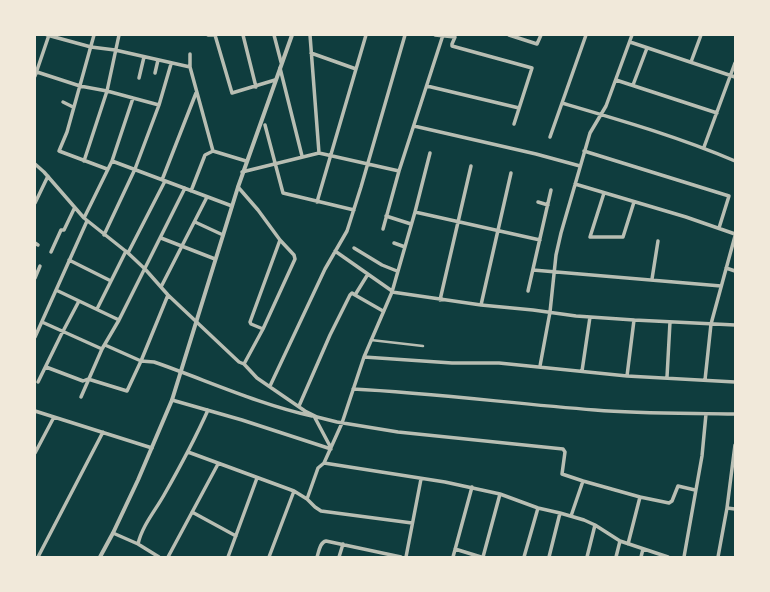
<!DOCTYPE html>
<html>
<head>
<meta charset="utf-8">
<style>
  body { margin:0 }
  #map { position:relative; width:770px; height:592px; overflow:hidden; background:#0f3d3e; font-family:Montserrat,sans-serif }
  canvas { display:block }
  .frame { position:absolute; inset:0; border:36px solid #f1e9da; pointer-events:none }
</style>
</head>
<body>
<div id="map">
<canvas width="770" height="592"></canvas>
<div class="frame"></div>
</div>
<script>
const c = document.querySelector('canvas').getContext('2d');
c.lineJoin = 'round';
function trace(path, color, width, dash) {
  c.strokeStyle = color;
  c.lineWidth = width;
  c.lineCap = dash ? 'butt' : 'round';
  c.setLineDash(dash || []);
  c.stroke(path);
}
trace(new Path2D(`
  M371 340 423 346`), '#b8beb3', 2.5);
trace(new Path2D(`
  M47 35 91 47 115 50 190 67
  M94 35 67 132 59 151 107 169
  M208 35H214
  M215 35 232 93 275 80
  M243 35 256 87
  M274 35 281 62
  M310 35 319 153
  M435 35 455 37 452 44V46L532 68 514 124
  M509 35 537 44 541 35
  M630 42 735 77
  M311 53 356 69
  M190 54V67L213 151 205 155 191 191
  M691 62 701 35
  M280 68 302 156
  M37 72 80 86 107 91 159 105
  M155 73 158 60
  M35 76 49 35
  M139 78 144 57
  M616 80 717 113
  M633 85 647 48
  M427 86 519 108
  M63 102 73 107
  M562 103C620 120 679 137 735 161
  M265 125 283 193 354 210
  M414 126 536 154 580 166
  M550 137 586 35
  M704 147 735 63
  M213 151 246 161
  M584 151 729 196 719 228
  M84 161 107 91 119 35
  M112 161 232 206
  M35 164 44 172 84 218 128 253 145 269 168 295 239 362 244 364 257 378 305 411 317 417 337 422 398 432 563 449 565 452 562 474 583 481
  M242 172 319 153 399 171
  M162 180 196 93
  M575 184 686 217 735 234
  M238 187 258 210 280 240 250 322 251 324 263 329 244 364
  M604 193 590 237H623L634 202
  M317 202 366 35
  M538 202 548 205
  M35 203 48 176
  M415 212 540 240
  M386 216 411 224
  M84 218 112 161 133 98
  M195 222 223 235
  M383 229 399 171 443 35
  M104 235 135 169 159 105 171 64
  M161 238 215 259
  M35 243 38 245
  M394 243 405 247
  M354 248 382 265 397 271
  M335 251 392 291
  M51 252 61 230H64L74 209
  M128 253 165 181
  M69 260 111 281
  M726 268 735 271
  M533 270 721 286
  M35 278 40 266
  M652 279 658 241
  M161 287 207 197
  M56 290 119 320
  M528 291 551 190
  M392 292 481 305 533 310 576 316 634 320 735 325
  M355 295 383 311
  M440 300 471 166
  M481 305 511 173
  M97 309 126 251
  M42 322 102 349
  M263 329 295 259 294 255 280 240
  M35 337 87 221
  M105 345 141 361 154 362C206 380 258 404 312 416
  M364 357 452 363H499L627 376 735 382
  M540 366 550 312 556 255 561 233 590 133 606 106 632 35
  M46 367 83 381 88 379 127 391 141 361 168 295
  M582 371 590 317
  M627 376 634 320
  M667 377 670 322
  M705 380 711 324 735 236
  M38 382 61 335 79 301
  M270 386 325 269 347 231 361 187 405 35
  M353 389C434 393 515 404 595 410 642 414 688 413 735 414
  M81 397 102 349 119 320 185 188
  M172 400 242 420 331 449
  M299 406 330 335 350 295 352 293 355 295 368 274
  M35 411 152 448
  M314 416 331 448
  M735 445 727 508 735 509
  M188 452 294 491 307 499
  M35 453 54 417
  M324 463 445 482 500 494 538 508 560 513 584 520 595 525 620 541 668 557
  M192 512 236 536
  M571 516 583 481 640 497
  M412 523 321 511 315 507 307 499 318 468 324 463 342 423 364 357 392 292 415 212 430 153
  M113 533 138 544 159 557
  M138 544C142 526 155 511 164 495 180 467 195 439 208 410
  M628 544 640 497 669 503 672 501 678 486 695 490
  M455 549 481 557
  M38 557 103 432
  M168 557 218 464
  M228 557 257 478
  M269 557 294 491
  M317 557C319 551 320 542 326 541L401 557
  M339 557 343 544
  M406 557 421 479
  M453 557 472 487
  M483 557 500 494
  M524 557 538 508
  M549 557 560 513
  M587 557 595 525
  M616 557 620 541
  M641 557 643 549
  M684 557 702 456 706 414
  M718 557 727 508`), '#b8beb3', 3.5);
trace(new Path2D(`
  M100 557 113 533 138 480 172 400 238 187 292 35`), '#b8beb3', 4);
</script>
</body>
</html>
